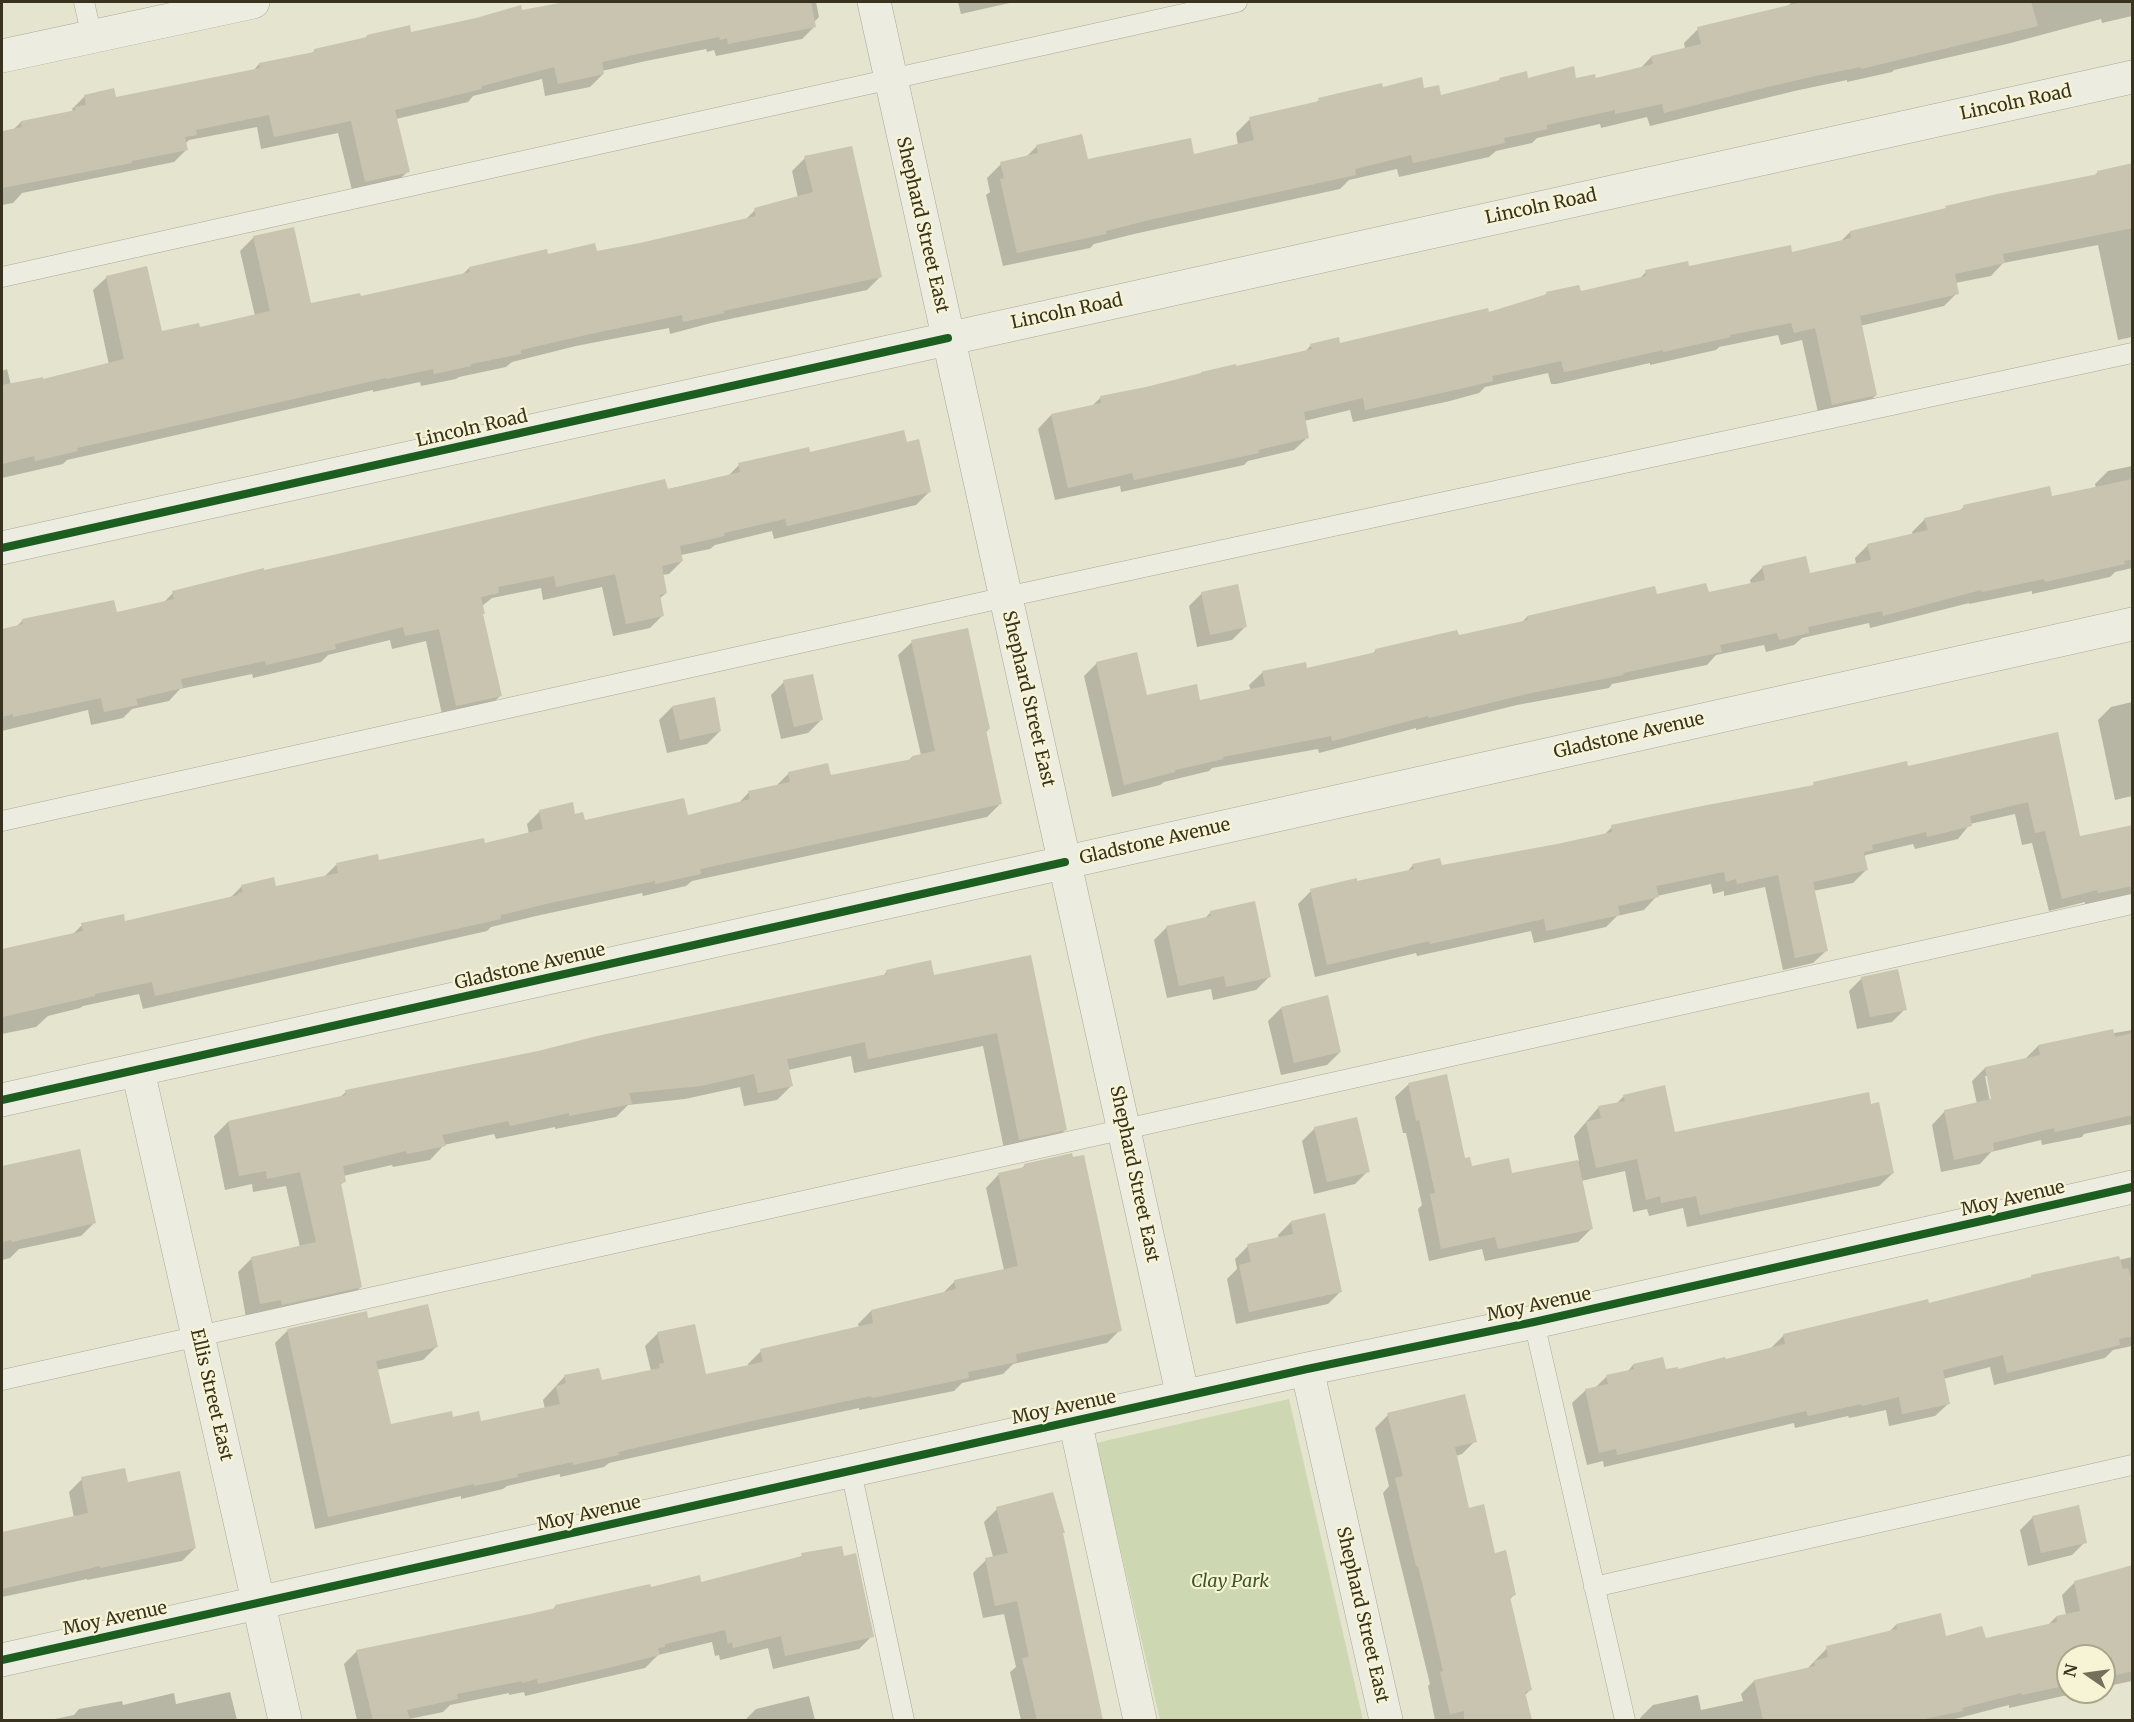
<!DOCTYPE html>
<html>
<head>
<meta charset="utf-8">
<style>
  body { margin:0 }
  #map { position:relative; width:2134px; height:1722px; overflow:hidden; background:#e5e4ce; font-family:Merriweather,serif }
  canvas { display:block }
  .frame { position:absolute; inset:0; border:3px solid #39321f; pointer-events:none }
  .north { position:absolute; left:2056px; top:1644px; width:60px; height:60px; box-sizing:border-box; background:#f6f4d5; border:2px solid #aaa68c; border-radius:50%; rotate:283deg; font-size:16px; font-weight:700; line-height:24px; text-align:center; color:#39321f }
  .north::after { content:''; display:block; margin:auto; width:21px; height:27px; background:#75705c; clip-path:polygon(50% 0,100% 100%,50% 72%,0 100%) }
</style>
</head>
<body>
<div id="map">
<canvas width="2134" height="1722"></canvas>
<div class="frame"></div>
<div class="north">N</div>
</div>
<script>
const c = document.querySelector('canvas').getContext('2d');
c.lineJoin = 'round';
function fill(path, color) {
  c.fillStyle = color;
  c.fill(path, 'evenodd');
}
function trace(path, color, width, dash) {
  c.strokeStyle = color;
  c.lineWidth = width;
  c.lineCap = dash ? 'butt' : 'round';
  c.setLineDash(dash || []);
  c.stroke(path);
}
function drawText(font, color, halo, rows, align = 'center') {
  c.font = font + ' Merriweather,serif';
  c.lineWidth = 4.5;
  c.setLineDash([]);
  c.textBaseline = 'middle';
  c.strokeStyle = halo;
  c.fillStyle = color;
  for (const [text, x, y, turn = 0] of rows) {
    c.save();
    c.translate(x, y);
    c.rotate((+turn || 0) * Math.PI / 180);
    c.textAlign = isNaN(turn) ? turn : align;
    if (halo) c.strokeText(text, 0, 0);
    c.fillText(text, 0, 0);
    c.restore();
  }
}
fill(new Path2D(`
  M1289 1399 1363 1720H1160L1096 1443Z`), '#cdd7b1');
fill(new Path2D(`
  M571 2H816L819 17 814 22 815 26 802 39 716 56 714 50 707 52 706 49 646 61 602 71 603 74 590 87 545 96 542 79 473 96 468 102 396 119 408 171 395 184 353 194 338 133 261 149 257 127 189 140 185 144 187 149 174 162 22 193 13 203 2 205V133L13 130 21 122 73 112 72 109 85 96 115 99 253 71 259 64 311 54 314 51 364 39 367 36 410 34Z
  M958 2H1014L961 14Z
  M1792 2H1841L1843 8 1870 2H2132V16L2102 23 2101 19 2007 44 1894 70 1892 72 1847 82V80L1799 90 1650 126 1647 117 1601 128 1600 124 1537 138 1532 143 1496 151 1489 157 1399 177 1397 169 1349 180 1340 189 1134 234 1094 244 1090 248 1003 266 986 195 990 192 987 178 1001 164 1025 158 1037 146 1087 161 1193 156 1238 145 1236 133 1250 119 1314 104 1319 100 1382 88 1423 90 1440 96 1496 83 1500 79H1594L1640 69 1651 57 1685 49 1684 43 1698 29 1787 7Z
  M805 158 880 277 867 290 711 323 670 334 669 328 576 346 512 362 506 367 459 377 456 379 421 386 420 382 373 392V390L67 460 63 464 2 478V371L7 369 11 385 42 381 109 365 93 290 107 277 160 333 199 328 255 316 240 251 254 237 309 305 359 298 462 275 469 268 547 256 596 253 744 221 755 210 798 198 792 171Z
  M2132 164V337L2118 340 2098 245 2003 263 1991 276 1955 283 1957 293 1944 306 1860 326 1876 395 1863 408 1819 417 1802 340 1781 345 1778 335 1719 347 1716 350 1650 365V363L1556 384H1551L1548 373 1485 387 1479 393 1450 401 1353 422 1350 410 1304 421 1308 437 1294 450 1248 461 1244 465 1121 492 1120 486 1055 500 1038 429 1051 415 1092 406 1101 397 1304 353 1311 345 1339 344 1487 313 1544 296 1547 293 1579 292 1638 280 1646 272 1791 253 1840 242 1850 232 1943 210 1946 208 2093 177 2098 172Z
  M906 443 929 492 916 505 774 539 772 531 715 545 710 549 681 555 682 561 669 574 662 575 666 593 659 599 663 615 650 628 613 636 602 587 543 600 541 588 492 598 482 606V615L501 695 488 708 443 719 426 641 392 649 390 640 328 655 321 662 253 678 252 674 180 689 169 701 132 709 123 718 91 725 88 710 2 731V630L16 627 23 620 116 614 162 604 173 593 263 571 727 477 739 465 809 454Z
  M2132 466V568L2115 572 2110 577 2032 594V591L1969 604V603L1870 628 1869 623 1802 638 1794 645 1766 652 1764 645 1716 655 1707 665 1612 684 1609 688 1517 705 1416 730V728L1319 753 1318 749 1212 768 1209 771 1164 782 1160 785 1112 797 1084 676 1097 663 1146 697 1199 702 1251 691 1249 685 1263 672 1306 670 1372 654 1376 650 1457 637 1521 623 1527 617 1654 588 1656 596 1707 594 1751 584 1750 580 1763 567 1809 575 1856 564 1855 558 1868 545 1913 535 1912 532 1925 519 1959 511 1964 507 2050 498 2096 488 2095 484 2108 471Z
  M1202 593 1245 627 1232 640 1197 647 1189 606Z
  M912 642 989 729 985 733 1000 804 987 817 692 881 686 886 643 896 642 893 536 916 491 927 487 931 143 1009 139 994 83 1006 80 1008 48 1016 36 1027 2 1034V951L71 936 82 925 124 923 229 899 242 886 275 888 324 877 336 865 377 856 378 862 483 845 529 834 527 824 540 811 574 816 584 822 686 817 738 804 749 792 776 786 789 773 830 777 908 761 912 757 921 755 898 655Z
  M784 682 821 720 808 733 781 739 771 695Z
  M2132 702V796L2115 800 2098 720 2111 707Z
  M672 707 720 731 707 744 667 753 659 720Z
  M2057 734 2079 838 2132 827 2131 895 2085 905V902L2049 911 2032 843 2022 845 2015 814 1970 824 1958 839 1915 849 1913 844 1866 855 1864 857 1866 870 1853 883 1813 891 1826 951 1813 963 1783 970 1765 887 1724 896V891L1713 894 1711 884 1657 896 1644 910 1617 916 1606 927 1534 943 1531 931 1417 956 1416 953 1315 977 1298 904 1311 891 1406 873 1413 865 1441 867 1603 836 1612 827 1811 787 1814 784 1907 767Z
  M1211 912 1269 977 1256 990 1213 1000 1211 989 1167 998 1154 940 1167 927 1204 919Z
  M1030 957 1066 1129 1052 1143 1005 1154 983 1046 854 1073 851 1056 788 1070 792 1085 777 1100 744 1106 740 1087 685 1099 628 1105 616 1117 555 1129V1127L496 1139 494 1134 444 1145 430 1160 393 1167 392 1165 343 1176 345 1181 340 1185 361 1287 346 1301 246 1318 238 1272 252 1258 300 1247 286 1186 253 1192 252 1184 225 1190 214 1136 228 1122 340 1097 346 1092 539 1052 883 976 887 971 933 976Z
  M1862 978 1905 1009 1892 1022 1857 1029 1849 991Z
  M1281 1008 1340 1052 1327 1065 1281 1075 1268 1021Z
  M2132 1030V1124L2084 1134 2082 1137 2042 1145 2041 1140 1991 1152 1980 1164 1941 1172 1932 1125 1945 1111 1977 1104 1972 1081 1985 1068 2025 1059 2038 1046ZM1985 1076H1988L1994 1106 1991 1107Z
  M1409 1084 1471 1168 1511 1175 1579 1161 1574 1136 1598 1108 1616 1104 1624 1096 1674 1134 1893 1173 1879 1186 1687 1227 1683 1208 1649 1216 1647 1209 1633 1212 1625 1171 1581 1181 1591 1229 1578 1242 1485 1261 1482 1249 1429 1261 1418 1209 1422 1205 1406 1133H1403L1395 1097Z
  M1315 1128 1368 1171 1355 1184 1314 1194 1302 1141Z
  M79 1151 95 1222 81 1236 19 1249 10 1258 2 1260V1167Z
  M1025 1165 1120 1330 1107 1343 1013 1364 1003 1374 962 1383 954 1391 859 1410V1408L733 1435 609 1463 604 1467 560 1477V1474L507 1486 503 1489 461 1499V1496L315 1529 275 1343 288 1330 367 1319 437 1346 423 1360 376 1370 390 1426 452 1419 480 1423 545 1409 543 1400 565 1376 601 1382 651 1371 645 1346 658 1333 705 1376 748 1366V1364L761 1351 859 1328 858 1324 871 1311 942 1294 955 1281 1004 1270 986 1188 999 1174 1020 1170Z
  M1291 1222 1341 1291 1328 1304 1236 1324 1227 1279 1237 1269 1235 1259 1248 1246 1279 1239 1278 1235Z
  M2132 1257V1346L2113 1350 2105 1358 1994 1385 1990 1367 1943 1379 1949 1403 1935 1416 1889 1426 1886 1410 1849 1418 1848 1416 1795 1428 1794 1423 1604 1467 1603 1461 1587 1465 1572 1403 1586 1390 1595 1388 1606 1377 1627 1372 1633 1365 1665 1371H1677L1770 1349 1784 1335 1928 1305Z
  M1388 1415 1475 1441 1462 1454 1456 1456 1468 1509 1494 1555 1514 1595 1509 1600 1530 1690 1525 1695 1530 1720H1435L1428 1686 1430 1684 1383 1493 1389 1486 1375 1428Z
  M82 1479 195 1548 182 1561 87 1580V1579L2 1597V1533L74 1518 69 1492Z
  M997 1509 1061 1534 1101 1720H1021L1010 1672 1016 1667 1004 1614 983 1618 973 1573 986 1560 993 1557 984 1522Z
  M2033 1517 2085 1542 2072 1555 2028 1566 2020 1530Z
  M802 1555 872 1636 859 1649 773 1669 768 1648 720 1660 719 1655 715 1656 712 1642 658 1655 645 1668 525 1696 524 1692 509 1695V1693L450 1705 443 1712 404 1720H357L344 1664 357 1651 552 1610 556 1606 650 1588 700 1584 798 1559Z
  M2132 1576V1681L2104 1687V1656H2068V1692H2081L2009 1708V1705L1951 1720H1641L1640 1718 1653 1705 1698 1695 1701 1710 1743 1701 1741 1694 1754 1681 1807 1669 1827 1648 1889 1632 1896 1625 1945 1638 1984 1640 2048 1625 2056 1617 2066 1615 2062 1595 2075 1582Z
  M230 1692 237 1720H50L74 1715 79 1709 122 1701 123 1705 174 1693 176 1704Z
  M809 1696 815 1720H745L756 1709Z`), '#0003');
fill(new Path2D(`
  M565 2H811L816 27 728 44 727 38 720 40 719 37 660 49 602 62 604 74 558 84 554 67 482 86V89L395 110 410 172 365 182 351 121 274 137 269 115 196 130 197 135 185 137 188 150 132 161V163L2 188V131L22 127 21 121 76 110 75 107 86 105 84 95 114 88 116 97 260 68 259 63 314 52V49L367 37V35L410 25 411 32 476 18 521 5 522 10Z
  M1802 2H2031L2038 26 1861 69V67L1815 76 1755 90 1664 113 1662 104 1615 114V110L1546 125 1548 129 1504 138 1505 143 1413 163 1411 155 1355 169 1356 175 1149 220 1106 231V234L1017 253 1000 179 1004 178 1000 162 1038 153 1036 145 1082 134 1088 159 1191 138 1194 154 1254 140 1249 117 1319 101 1318 98 1382 83 1383 87 1422 77 1424 88 1439 85 1441 95 1500 80 1499 78 1527 71 1528 78 1574 66 1576 78 1595 74 1596 78 1653 64 1651 56 1701 44 1697 27Z
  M852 146 882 277 723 311 724 313 683 322 682 315 590 334 521 350V354L471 364V366L434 374 433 369 387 379 386 378 77 448 78 451 35 461 34 456 2 464V385L43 377V379L124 359 106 276 147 266 162 331 199 323 200 327 270 311 253 236 294 227 311 303 360 293 361 296 470 272 469 267 547 249 548 254 595 243 597 251 640 243 756 216 754 208 813 192 804 156Z
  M2133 163V228L2003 254 2005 263 1955 274 1959 294 1860 316 1877 395 1832 405 1815 328 1794 333 1791 323 1730 335 1731 337 1663 352V350L1570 371 1564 372 1561 361 1492 376 1493 381 1464 388 1365 410 1363 398 1304 412 1309 438 1258 450 1259 453 1134 480 1132 473 1068 488 1051 414 1101 403 1100 396 1146 387 1201 373V372L1236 364V366L1312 349 1310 344 1339 337 1340 343 1488 308 1489 312 1547 294 1546 292 1579 285 1581 291 1646 276 1645 270 1688 261 1689 266 1791 245 1792 252 1851 238 1850 231 1946 208 1945 206 1997 194 2098 174 2097 171Z
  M904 430 907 442 919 439 931 492 787 526 785 519 724 533 725 536 680 546 683 561 662 566 667 593 660 595 664 616 626 624 615 574 556 587 554 576 498 587 499 593 481 597 485 614H483L502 696 456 706 439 629 405 636 403 627 335 644 336 649 266 665 265 661 181 679 183 688 136 699 138 705 104 712 101 698 13 717V714L2 717V629L23 624 22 619 114 600 117 612 174 599 172 591 264 568V570L324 557 665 479 668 489 740 472 738 463 809 447 810 452Z
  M2133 479V559L2124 561 2125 564 2045 582 2044 579 1982 592 1981 590 1883 616 1882 611 1808 627 1809 633 1779 640 1777 633 1720 645 1722 652 1623 673 1624 675 1531 693 1429 718 1428 716 1332 741 1331 736 1223 757 1224 759 1175 770V772L1124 785 1096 662 1137 652 1147 695 1197 684 1200 700 1265 686 1262 671 1306 662 1307 668 1376 652 1375 649 1457 630 1459 635 1528 620 1527 616 1655 586 1657 594 1706 583 1709 592 1765 580 1762 566 1806 556 1810 573 1871 560 1867 544 1928 530 1924 518 1964 509 1963 505 2050 486 2052 496Z
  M1238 584 1247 627 1210 635 1201 592Z
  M968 628 990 729 986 730 1002 804 700 869 701 874 655 884V881L550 903 501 915V919L155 996 152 982 95 994V996L2 1017V949L83 931 81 923 124 914 125 921 238 895V893L243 892 241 885 274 877 276 886 338 873 336 863 378 854 379 860 484 838 485 843 543 829 539 810 573 802 575 814 583 812 585 820 684 798 688 815 750 799 748 791 790 782 788 772 828 763 831 775 912 759V756L935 751 911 640Z
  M813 674 823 720 794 727 783 680Z
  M715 697 721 731 680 740 672 706Z
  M2058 732 2080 836 2133 825V886L2098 893 2097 890 2062 899 2045 831 2035 833 2028 802 1970 816 1972 826 1927 837 1926 832 1872 845 1873 850 1864 852 1868 870 1813 882 1828 951 1795 958 1778 875 1737 884 1736 879 1726 882 1724 872 1656 886 1659 897 1618 906 1620 915 1546 931 1544 919 1430 944 1429 941 1327 965 1310 889 1357 878V881L1414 869 1412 864 1440 858 1442 865 1557 844 1612 832 1611 825 1702 806 1814 785 1813 782 1907 761 1908 766Z
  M1255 901 1271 977 1226 987 1224 976 1179 986 1166 926 1211 916 1210 911Z
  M1031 955 1067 1130 1019 1140 997 1033 868 1059 865 1042 793 1058 787 1059 793 1086 758 1093 754 1074 701 1086 629 1093 632 1104 569 1116V1113L510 1126 508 1121 442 1135 446 1146 407 1154 406 1151 343 1166 346 1182 341 1183 362 1287 282 1305 281 1300 260 1304 251 1257 316 1242 300 1172 267 1179 266 1171 239 1176 228 1121 346 1095 345 1090 538 1051 597 1036 887 974 886 970 931 960 934 975Z
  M1898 969 1907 1010 1870 1017 1861 977Z
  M1328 995 1341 1052 1294 1063 1281 1007Z
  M2113 1029 2115 1037 2133 1033V1115L2055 1132 2054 1128 1993 1143 1994 1151 1954 1160 1944 1110 1991 1099 1985 1067 2040 1055 2038 1045Z
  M1447 1074 1465 1158 1470 1157 1472 1166 1509 1158 1512 1173 1578 1160 1593 1229 1498 1249 1495 1237 1441 1249 1430 1194 1435 1193 1419 1120 1416 1121 1408 1083Z
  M1665 1085 1675 1132 1869 1092 1871 1104 1879 1102 1894 1173 1700 1215 1696 1196 1661 1203 1660 1196 1646 1200 1637 1159 1596 1168 1586 1122 1601 1118 1598 1106 1625 1101 1623 1095Z
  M1357 1117 1370 1172 1327 1182 1314 1127Z
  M80 1149 96 1223 12 1242 11 1240 2 1242V1166Z
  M1072 1153 1073 1157 1084 1155 1122 1331 1016 1354 1017 1362 968 1372 969 1378 872 1398 871 1396 747 1422 618 1452 619 1455 573 1465V1462L517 1474 518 1477 474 1486V1484L328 1517 287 1329 367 1311 368 1318 428 1304 438 1347 376 1361 391 1424 452 1411 453 1417 479 1411 481 1421 560 1404 556 1386 566 1383 564 1375 599 1368 602 1380 660 1368 659 1364 664 1363 657 1332 695 1324 706 1374 763 1362 760 1349 873 1323 871 1310 956 1289 954 1280 1018 1266 998 1173 1025 1167 1024 1164Z
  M1325 1213 1342 1292 1249 1312 1239 1265 1251 1262 1247 1244 1293 1234 1291 1221Z
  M2119 1256 2123 1269 2128 1268 2133 1286V1336L2119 1339 2120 1345 2007 1373 2003 1355 1943 1370 1950 1404 1902 1414 1899 1397 1862 1406 1861 1404 1808 1416 1806 1411 1617 1455 1616 1449 1599 1453 1585 1389 1608 1384 1606 1375 1634 1369 1633 1364 1663 1357 1666 1369 1678 1367V1369L1725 1357 1726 1359 1785 1344 1783 1334 1928 1299 1929 1303 2031 1277V1275Z
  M1465 1394 1477 1442 1455 1447 1469 1508 1484 1504 1495 1553 1506 1550 1516 1595 1510 1597 1532 1690 1525 1692 1532 1720H1464V1711L1450 1714 1440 1672 1443 1671 1430 1615 1418 1566H1416L1395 1478 1403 1476 1387 1413Z
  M125 1468 128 1482 180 1471 196 1548 100 1568V1566L2 1589V1532L88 1513 81 1477Z
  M1053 1492 1065 1533H1063L1103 1720H1037L1022 1658 1029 1657 1017 1601 995 1606 985 1558 1008 1553 996 1507Z
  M2079 1505 2087 1543 2041 1553 2032 1516Z
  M842 1546 844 1556 856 1553 874 1637 785 1656 781 1636 733 1648 732 1642 728 1644 725 1630 665 1644V1647L658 1648 660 1655 604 1669 538 1684 537 1679 522 1683V1681L457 1694 458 1699 407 1710 410 1720H373L356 1650 525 1615 556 1608 555 1605 650 1584 651 1587 700 1575 701 1582 802 1556 801 1553Z
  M2133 1565V1671L2104 1678V1656H2068V1685L2022 1695 2021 1693 1962 1708 1963 1711 1919 1720H1763L1754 1680 1815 1666 1814 1661 1828 1657 1826 1646 1897 1629 1896 1624 1941 1613 1946 1636 1982 1626 1986 1638 2057 1622 2056 1616 2080 1611 2074 1581Z`), '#c9c4af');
const lane = new Path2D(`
  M84 2 92 37
  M2 277 1237 2
  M2 821 1006 597 2132 353
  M1534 1322 1625 1720
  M2 1380 2132 904
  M851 1471 904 1720
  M1594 1587 2132 1465`);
const street = new Path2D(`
  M874 2 1183 1397
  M2 56 253 2
  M2 548 2132 77
  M138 1071 285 1720
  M2 1100 2132 624
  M1307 1369 1386 1720
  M1075 1421 1140 1720
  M2 1660 1307 1369 1534 1322 2132 1187`);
trace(lane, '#aaa897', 21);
trace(street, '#aaa897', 34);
trace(lane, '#edece0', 20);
trace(street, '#edece0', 33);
trace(new Path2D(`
  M2 548 948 338
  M2 1100 1065 862
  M2 1660 1307 1369 1534 1322 2132 1187`), '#1b5e20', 8);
drawText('18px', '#39321f', '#f6f4d5', [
  ["Lincoln Road",2016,103,-12],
  ["Lincoln Road",1541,207,-12],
  ["Shephard Street East",922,225,77],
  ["Lincoln Road",1067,312,-12],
  ["Lincoln Road",472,429,-13],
  ["Shephard Street East",1028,699,77],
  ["Gladstone Avenue",1629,736,-13],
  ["Gladstone Avenue",1155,842,-13],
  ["Gladstone Avenue",530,967,-13],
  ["Shephard Street East",1134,1174,78],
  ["Moy Avenue",2013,1199,-13],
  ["Moy Avenue",1539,1305,-12],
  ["Ellis Street East",211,1395,77],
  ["Moy Avenue",1064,1408,-12],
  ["Moy Avenue",589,1514,-13],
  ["Shephard Street East",1362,1615,77],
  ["Moy Avenue",115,1619,-12]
]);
drawText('italic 18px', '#3d5625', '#f6f4d5', [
  ["Clay Park",1230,1582]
]);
</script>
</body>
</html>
